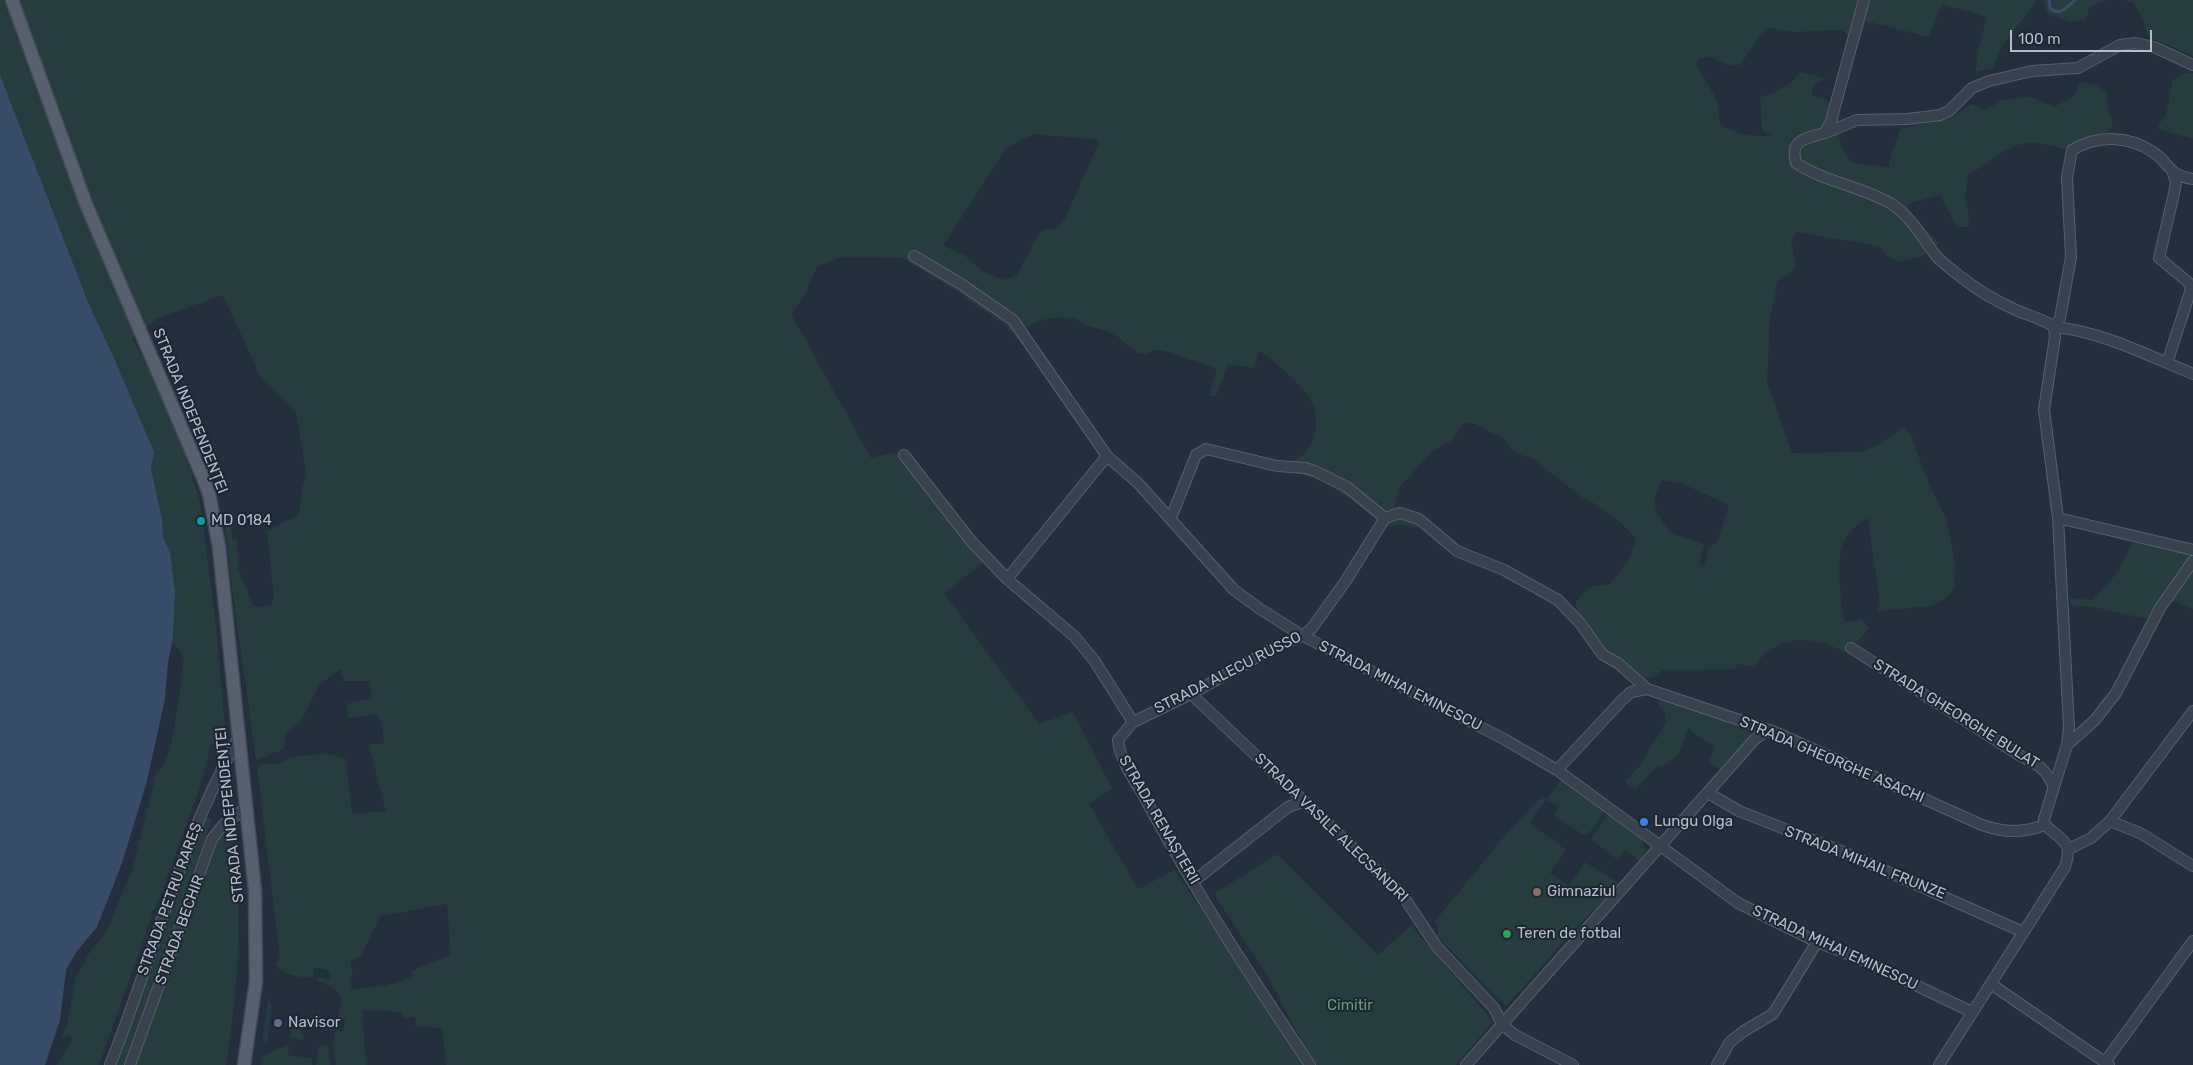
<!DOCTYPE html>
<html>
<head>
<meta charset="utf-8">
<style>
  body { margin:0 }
  #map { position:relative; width:2193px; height:1065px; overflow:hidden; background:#242f3e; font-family:Rubik,sans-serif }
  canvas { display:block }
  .scale { position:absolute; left:2010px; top:30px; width:142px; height:22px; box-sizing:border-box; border:2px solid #b4bcc9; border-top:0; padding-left:6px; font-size:15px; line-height:18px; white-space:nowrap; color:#b4bcc9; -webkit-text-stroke:4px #1d2633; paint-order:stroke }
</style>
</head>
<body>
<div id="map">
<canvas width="2193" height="1065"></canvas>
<div class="scale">100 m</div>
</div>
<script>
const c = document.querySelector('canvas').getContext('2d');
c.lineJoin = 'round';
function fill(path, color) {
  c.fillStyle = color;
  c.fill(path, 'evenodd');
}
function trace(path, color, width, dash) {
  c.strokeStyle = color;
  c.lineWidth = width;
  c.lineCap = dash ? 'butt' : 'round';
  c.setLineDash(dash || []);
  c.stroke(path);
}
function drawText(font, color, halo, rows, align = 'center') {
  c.font = font + ' Rubik,sans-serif';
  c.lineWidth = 4;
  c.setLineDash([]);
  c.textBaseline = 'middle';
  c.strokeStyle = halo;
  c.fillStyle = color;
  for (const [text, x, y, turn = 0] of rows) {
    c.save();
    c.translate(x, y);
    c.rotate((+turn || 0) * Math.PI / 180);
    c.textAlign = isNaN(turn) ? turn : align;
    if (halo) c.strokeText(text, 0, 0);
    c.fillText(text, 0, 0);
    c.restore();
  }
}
fill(new Path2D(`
  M0 0H2037L2001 47 1993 68 1976 72 1977 55 1987 17 1942 4 1929 37 1866 21 1855 55 1843 56 1847 34 1841 30 1792 32 1770 28 1761 35 1740 65C1735 65 1727 65 1723 63 1714 58 1710 55 1699 59L1696 65 1717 100 1720 126 1746 135 1773 137 1762 130 1760 97C1778 92 1789 87 1800 72L1825 78 1813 86 1811 96 1827 100 1838 107C1842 132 1833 141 1852 163L1889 167C1890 153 1897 142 1900 129L1951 118 1971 104 1985 110 2003 100 2032 97 2054 107 2074 96 2079 82 2095 85 2107 92V106L2113 125 2108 132 2079 139 2064 149C2012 133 2009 152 1968 175L1965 198 1969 215 1968 227H1957L1940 195 1907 204 1909 211 1939 244 1923 256 1898 262 1886 255 1881 247C1853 240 1825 239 1797 232L1791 241 1796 265 1792 272 1778 281 1770 317 1767 382 1792 453 1860 452 1880 444 1904 427 1911 436 1927 479 1947 521 1955 564 1954 589 1945 599 1931 606 1877 611 1880 604 1868 518C1837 535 1839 556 1840 588 1841 600 1841 610 1845 622L1861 619 1869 628 1846 653C1818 638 1794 634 1766 652 1762 655 1759 662 1754 667L1738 664 1735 669 1662 670C1656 677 1650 680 1641 678 1612 657 1588 639 1575 604 1584 589 1592 583 1609 585L1629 560 1636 538 1622 524 1596 504 1584 499 1532 458 1515 453 1504 439 1475 424 1464 422 1450 442 1432 451 1399 488 1394 507 1424 515 1419 527 1404 525 1387 526C1359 505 1326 478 1292 472L1294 461C1316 449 1321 426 1312 401 1308 391 1270 356 1259 351L1254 368 1228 364 1216 396 1209 395 1217 369 1163 350H1155L1147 354 1138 353 1113 333 1085 325 1075 318 1061 317 1041 320 1026 328 1027 335 1020 342 1007 327 964 296 903 258 842 257 817 266 805 295 791 314 871 458 895 452 983 563 944 593 1039 724 1073 712 1112 788 1089 804 1138 889 1175 870 1304 1065H446L442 1028 416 1026 415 1017 403 1018V1012L362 1010 366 1065H336L333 1047 335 1031H344L345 1020 338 1019C344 994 342 989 317 981V977L330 979V971L314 967 313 978C297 977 287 976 275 965L280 956 257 767 263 763 278 764C291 754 332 751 346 759L352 814 386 811 369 745 384 743 382 725 378 714 348 718 346 704 371 698 370 681H344L340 669 319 685 301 721 285 734 284 749 256 760C246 679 231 600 225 519L230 512 232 539 237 540 238 569 253 605 257 607 271 605 274 598 267 531 299 515 303 484 307 477 296 413 261 378 223 295 158 318 132 338 145 361 183 448 200 501 215 617 226 739 211 745 199 790 156 907 152 911 151 918 99 1065H56L73 1039 67 1035 61 1039 67 1024 76 977 91 950 106 932 132 870 156 774C176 761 179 684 184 659L179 649 172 643 175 591 170 552 163 537 162 519 151 469 154 452 112 353 90 307 0 75ZM1033 134 1100 140 1066 217 1058 228 1043 230 1039 233 1017 275 1003 280 982 271 963 254 943 246 1006 148ZM1662 480 1681 483 1729 505 1718 541 1708 547 1705 567 1699 563 1704 544 1670 533 1656 511 1654 499ZM447 904 451 955 411 971 413 976 386 986 352 989 349 977 353 975 350 960 361 956 380 916Z
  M2043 0H2107L2089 7 2086 19 2070 22 2048 14Z
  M2121 0H2193V56L2148 37 2143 19 2133 2Z
  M2185 73H2193V139L2158 129 2160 123 2166 115 2173 80Z
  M2132 543H2147L2193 554V609L2162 596 2147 619 2093 607 2070 605V598L2092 600 2119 571Z
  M1659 698 1747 729 1751 733 1750 741 1720 774 1719 769 1709 762 1715 745 1697 736 1688 727 1679 754 1667 764 1657 766 1636 789 1629 787 1625 781 1638 768 1666 723 1665 713 1658 704Z
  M1561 779 1604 811 1588 835 1582 834 1554 815 1559 807 1546 799 1530 823 1566 850 1550 873 1569 886 1585 862 1621 885 1582 921 1506 1006 1437 936 1439 930 1435 921 1507 833 1542 796 1547 799Z
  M1608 814 1641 839 1646 850 1639 860 1625 850 1618 860 1591 839Z
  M204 817 212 819 124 1065H116Z
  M229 832H232C243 916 239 983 226 1065H136L219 838Z
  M1277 854 1378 955 1411 925 1493 1022 1456 1065H1317L1304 1046 1269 978 1214 894Z
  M268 999 272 1005 268 1040 265 1042 262 1041Z
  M291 1019H298L296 1025 302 1033 304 1040 290 1038 292 1030Z
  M328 1045 330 1065H316L319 1046Z
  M286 1046H289L288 1055 312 1058V1065H261L262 1056Z`), '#263c3f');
fill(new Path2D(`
  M0 75 90 307 112 353 154 452 151 469 162 519 163 537 170 552 175 591 173 637 168 662 165 699 146 785 122 863 97 927 77 951 66 970 60 1020 45 1065H0Z`), '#394c67');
trace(new Path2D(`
  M2049 0 2050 8C2059 17 2067 7 2075 0`), '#394c67', 3);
const minor = new Path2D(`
  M1864 0 1831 121 1825 133C1807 138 1789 139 1796 163 1825 182 1860 186 1890 203 1912 217 1922 238 1937 257 1944 264 1953 271 1961 277 1977 290 1996 301 2016 310 2029 316 2042 318 2054 327L2055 337 2044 410 2058 518 2069 727 2067 745 2044 819 2045 825C2063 841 2073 842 2065 867L1939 1065
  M1825 133 1857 120 1908 119 1940 115 1949 111 1972 88 1989 81 2032 71 2078 68 2120 45 2136 43 2154 47 2193 65
  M914 256 961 284 1013 320 1107 456 1138 483 1234 590 1260 609 1303 636 1504 739 1557 770 1738 903 1817 942 1865 961 1972 1012
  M2054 327 2060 318 2071 257 2067 177 2072 150C2097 135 2128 135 2153 152 2171 164 2167 175 2193 179
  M2054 327C2101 331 2149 356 2193 374
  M2167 363 2191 289 2188 282 2159 258 2175 189 2176 182 2173 173
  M904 455 971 541 1007 579 1074 636 1094 660 1133 722
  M1171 518 1196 455 1206 449 1277 466 1305 468 1315 471 1347 487 1385 518 1400 513 1419 519 1457 551 1504 570 1558 600 1580 623 1602 654 1619 664 1647 689 1775 732 1982 825C2005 833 2022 833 2045 825
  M2058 518 2193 550
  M1007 579 1107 456
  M1851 648 2019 755C2035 763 2046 768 2053 786
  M1191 694 1401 893 1437 947 1494 1008 1502 1024 1515 1035 1573 1065
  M2067 745 2095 720 2116 693 2160 608 2193 561
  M1557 770 1623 699 1631 692 1647 689
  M1708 793 1739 811 1841 851 2023 932
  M2110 821 2140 833 2193 866
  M2069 849 2091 838 2110 821 2193 711
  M1194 881 1288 807 1302 802
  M1991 984 2109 1065
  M2105 1062 2193 941
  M110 1065C154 955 181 840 239 737
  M130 1065 212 839 223 825 247 807
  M1310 1065C1253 980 1196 893 1147 802 1137 783 1120 762 1118 740L1133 722 1191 694 1279 645 1303 636 1312 628 1345 582 1385 518
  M1466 1065 1755 739 1765 732H1774
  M1717 1065 1730 1042 1744 1031 1773 1014 1817 942`);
const major = new Path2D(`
  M12 0 86 204 203 478 209 494 219 547 255 891 256 981 244 1065`);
trace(minor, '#565f6c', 12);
trace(major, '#414a57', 15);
trace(minor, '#38414e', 10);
trace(major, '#56606e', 12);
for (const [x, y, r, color] of [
  [201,521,5,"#0f9aa8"],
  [1644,822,5,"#3f7fe0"],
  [1537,892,5,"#8d6e63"],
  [1507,934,5,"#2e9e5b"],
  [278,1023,5,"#5c6f8a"]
]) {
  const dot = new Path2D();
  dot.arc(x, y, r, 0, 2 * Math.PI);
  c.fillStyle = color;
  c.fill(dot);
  trace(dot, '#1d2633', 2);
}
drawText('15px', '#b4bcc9', '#1d2633', [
  ["STRADA INDEPENDENȚEI",190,411,68],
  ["STRADA ALECU RUSSO",1228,673,-27],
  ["STRADA MIHAI EMINESCU",1400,686,27],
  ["STRADA GHEORGHE BULAT",1956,714,32],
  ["STRADA GHEORGHE ASACHI",1832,760,23],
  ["STRADA INDEPENDENȚEI",230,815,-96],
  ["STRADA RENAȘTERII",1159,820,60],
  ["STRADA VASILE ALECSANDRI",1331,828,44],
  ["STRADA MIHAIL FRUNZE",1865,863,22],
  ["STRADA PETRU RAREȘ",170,899,-70],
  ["STRADA BECHIR",180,930,-70],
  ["STRADA MIHAI EMINESCU",1835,948,25]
]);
drawText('15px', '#b4bcc9', '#1d2633', [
  ["MD 0184",211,521],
  ["Lungu Olga",1654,822],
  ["Gimnaziul",1547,892],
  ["Teren de fotbal",1517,934],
  ["Navisor",288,1023]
], 'left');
drawText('15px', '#6b9a76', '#1d2633', [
  ["Cimitir",1350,1006]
]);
</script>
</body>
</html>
